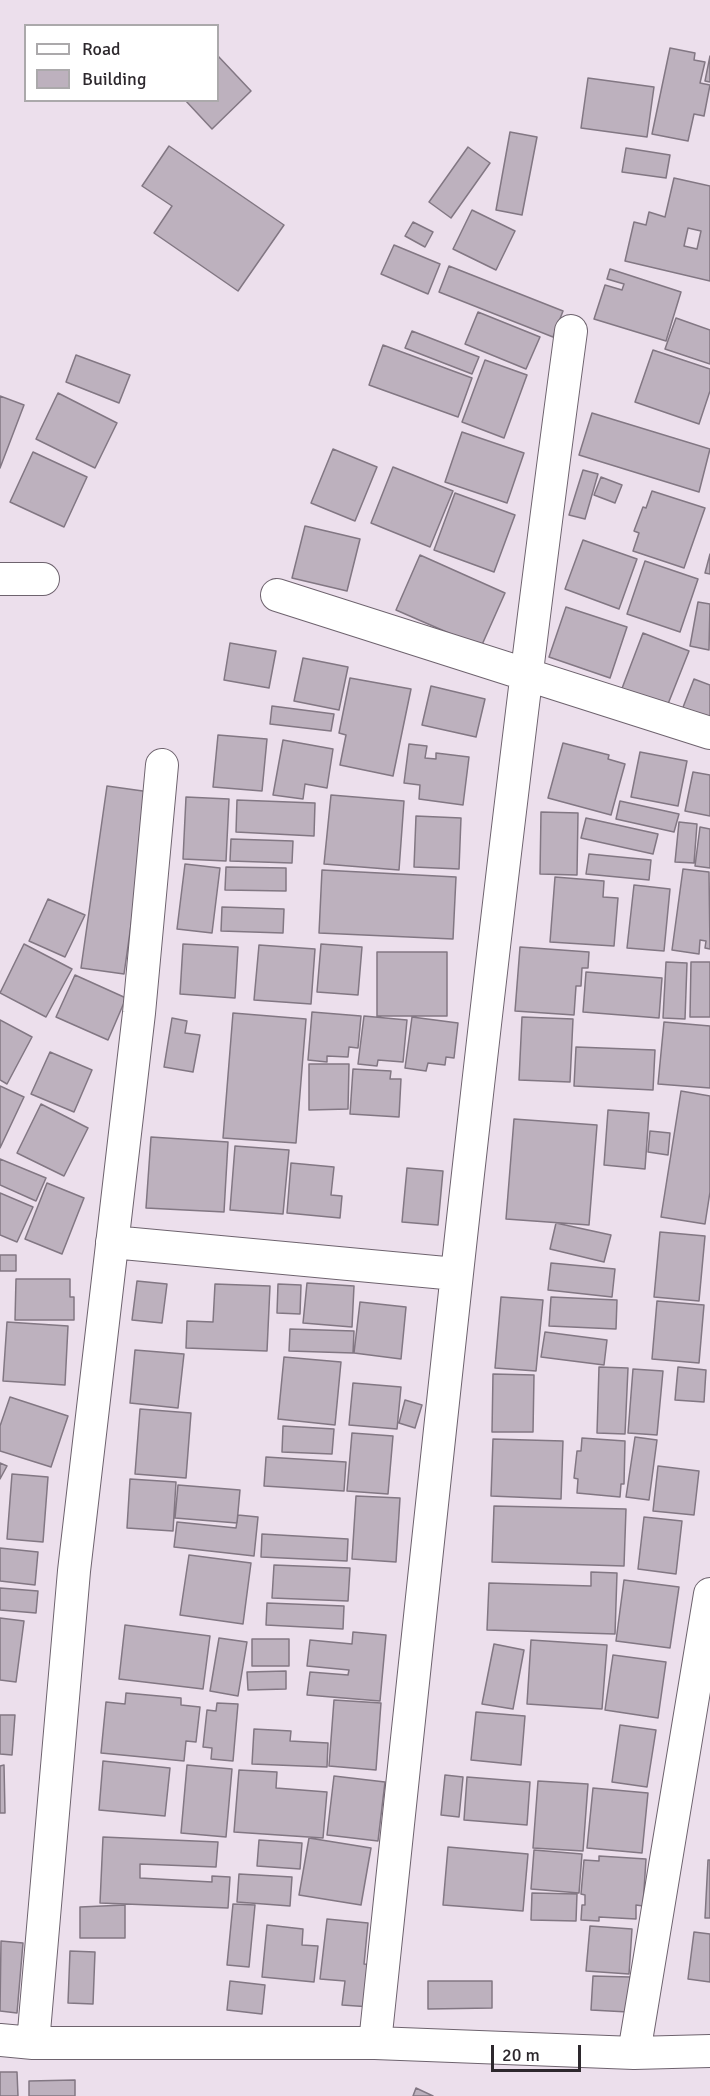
<!DOCTYPE html>
<html>
<head>
<meta charset="utf-8">
<style>
  body { margin:0 }
  #map { position:relative; width:710px; height:2096px; overflow:hidden; background:#ecdfec; font-family:Signika,sans-serif }
  canvas { display:block }
  .legend { position:absolute; left:24px; top:24px; width:195px; height:78px; box-sizing:border-box; background:#fff; border:2px solid #aba9ab; margin:0; padding:8px 10px; list-style:none; font-size:18px; color:#2d282d }
  .legend li { display:flex; align-items:center; gap:12px; height:30px }
  .legend b { width:30px; border:2px solid #aba9ab }
  .scale { position:absolute; left:491px; top:2045px; width:90px; height:27px; box-sizing:border-box; border:3px solid #2d282d; border-top:0; padding-left:8px; font-size:18px; line-height:21px; white-space:nowrap; color:#2d282d; -webkit-text-stroke:4px #fff; paint-order:stroke }
</style>
</head>
<body>
<div id="map">
<canvas width="710" height="2096"></canvas>
<ul class="legend">
<li><b style="height:8px;background:#fff"></b>Road</li>
<li><b style="height:16px;background:#bdb1be"></b>Building</li>
</ul>
<div class="scale">20 m</div>
</div>
<script>
const c = document.querySelector('canvas').getContext('2d');
c.lineJoin = 'round';
function fill(path, color) {
  c.fillStyle = color;
  c.fill(path, 'evenodd');
}
function trace(path, color, width, dash) {
  c.strokeStyle = color;
  c.lineWidth = width;
  c.lineCap = dash ? 'butt' : 'round';
  c.setLineDash(dash || []);
  c.stroke(path);
}
const building = new Path2D(`
  M670 48 695 53 694 60 705 62 700 83 710 85 704 116 694 114 688 141 652 134Z
  M218 56 251 91 212 129 185 100H218Z
  M710 56V82L705 81Z
  M588 78 654 87 647 137 581 128Z
  M510 132 537 137 522 215 496 210Z
  M169 146 284 225 238 291 154 233 172 206 142 186Z
  M468 147 490 163 451 218 429 202Z
  M626 148 670 155 666 178 622 172Z
  M674 178 710 186V281L625 261 634 222 646 225 649 212 665 217ZM688 228 701 231 697 249 684 246Z
  M472 210 515 231 496 270 453 249Z
  M413 222 433 232 425 247 405 236Z
  M394 245 440 264 428 294 381 274Z
  M449 266 563 311 553 337 439 292Z
  M610 269 681 292 666 341 594 319 605 285 622 290 624 284 607 279Z
  M478 312 540 337 526 369 465 344Z
  M676 318 710 330V364L665 349Z
  M412 331 479 357 472 374 405 348Z
  M383 345 472 378 458 417 369 385Z
  M653 350 710 369V391L699 424 635 402Z
  M76 355 130 375 119 403 66 382Z
  M485 360 527 375 504 438 462 422Z
  M58 393 117 423 95 468 36 439Z
  M0 396 24 405 0 468Z
  M592 413 710 449 699 492 579 455Z
  M462 432 524 453 507 503 445 482Z
  M333 449 377 467 355 521 311 503Z
  M33 452 87 477 64 527 10 502Z
  M393 467 453 491 430 547 371 523Z
  M583 470 598 474 585 519 569 515Z
  M601 477 622 485 615 503 594 495Z
  M652 491 705 508 684 568 633 551 639 533 634 531 643 507 646 508Z
  M455 493 515 515 494 572 434 550Z
  M305 526 360 539 347 591 292 578Z
  M583 540 637 559 619 609 565 589Z
  M710 554V574L705 573Z
  M420 555 505 593 481 647 396 610Z
  M645 561 698 579 680 632 627 614Z
  M698 602 710 604 709 650 690 646Z
  M566 607 627 627 610 678 549 657Z
  M643 633 689 651 666 709 621 691Z
  M230 643 276 651 269 688 224 680Z
  M303 658 348 667 339 710 294 701Z
  M350 678 411 689 393 776 340 765 346 735 339 733Z
  M694 679 710 685V726L680 715Z
  M431 686 485 699 476 737 422 725Z
  M272 706 334 714 331 731 270 724Z
  M218 735 267 739 262 791 213 787Z
  M283 740 333 749 327 788 305 784 303 799 273 795Z
  M563 743 609 755 608 759 625 764 611 815 548 798Z
  M409 744 427 746 425 758 436 759V753L469 757 463 805 419 799 420 785 404 783Z
  M640 752 687 761 678 806 631 797Z
  M693 772 710 775V816L685 811Z
  M107 786 150 792 124 974 81 968Z
  M331 795 404 801 399 870 324 864Z
  M186 797 229 799 226 861 183 859Z
  M237 800 315 803 314 836 236 832Z
  M620 801 679 814 674 832 616 819Z
  M541 812 578 813 577 875 540 874Z
  M416 816 461 818 459 869 414 867Z
  M586 818 658 834 653 854 581 838Z
  M679 822 697 824 694 863 675 862Z
  M700 827 710 829V868L695 866Z
  M231 839 293 841 292 863 230 861Z
  M589 854 651 860 649 880 586 874Z
  M185 864 220 868 212 933 177 929Z
  M226 867 286 868V891L225 890Z
  M683 869 709 872 710 949 705 948 706 941 700 940 699 954 672 950Z
  M322 870 456 877 453 939 319 933Z
  M555 877 604 881 603 897 618 898 614 946 550 942Z
  M634 885 670 889 664 951 627 948Z
  M48 899 85 915 65 957 29 941Z
  M222 907 284 909 283 933 221 931Z
  M24 944 72 969 46 1017 0 993Z
  M183 944 238 947 235 998 180 994Z
  M321 944 362 947 358 995 317 992Z
  M259 945 315 949 311 1004 254 1000Z
  M520 947 589 952 588 968H582L581 986H576L574 1015 515 1011Z
  M377 952H447V1016H377Z
  M666 962 687 963 685 1019 663 1018Z
  M691 962H710V1017H690Z
  M586 972 662 978 659 1018 583 1012Z
  M75 975 126 998 108 1040 56 1017Z
  M312 1012 361 1016 358 1048 349 1047 348 1057 327 1056V1062L308 1060Z
  M233 1013 306 1019 296 1143 223 1138Z
  M364 1016 407 1020 403 1062 378 1060 377 1066 358 1064Z
  M412 1017 458 1023 454 1058 446 1057 445 1065 428 1063 426 1071 405 1068Z
  M522 1017 573 1019 570 1082 519 1080Z
  M172 1018 187 1021 185 1033 200 1035 193 1072 164 1067Z
  M0 1020 32 1037 7 1084 0 1080Z
  M664 1022 710 1026V1088L658 1084Z
  M576 1047 655 1050 653 1090 574 1086Z
  M50 1052 92 1070 74 1112 31 1094Z
  M309 1064H349L348 1109 309 1110Z
  M353 1069 391 1071 390 1079H401L399 1117 350 1114Z
  M0 1086 24 1097 0 1148Z
  M681 1091 710 1096V1192L705 1224 661 1217Z
  M41 1104 88 1128 64 1176 17 1153Z
  M608 1110 649 1113 645 1169 604 1165Z
  M514 1119 597 1125 589 1225 506 1219Z
  M650 1131 670 1133 668 1155 648 1152Z
  M151 1137 228 1142 224 1212 146 1208Z
  M235 1146 289 1150 283 1214 230 1210Z
  M0 1159 46 1178 36 1201 0 1185Z
  M291 1163 334 1167 331 1195 342 1196 340 1218 287 1213Z
  M407 1168 443 1171 438 1225 402 1222Z
  M47 1183 84 1198 62 1254 25 1239Z
  M0 1193 33 1207 17 1242 0 1235Z
  M556 1223 611 1235 604 1262 550 1249Z
  M660 1232 705 1236 699 1301 654 1297Z
  M0 1255H16V1271H0Z
  M551 1263 615 1269 612 1297 548 1290Z
  M16 1279H70V1297H74V1320H15Z
  M137 1281 167 1284 162 1323 132 1320Z
  M307 1283 354 1286 352 1327 303 1323Z
  M215 1284 270 1286 267 1351 186 1348 187 1321 213 1322Z
  M278 1284 301 1285 300 1314 277 1313Z
  M501 1297 543 1300 536 1371 495 1368Z
  M551 1297 617 1300 616 1329 549 1326Z
  M657 1301 704 1305 699 1363 652 1359Z
  M360 1302 406 1307 401 1359 354 1353Z
  M7 1322 68 1326 65 1385 3 1381Z
  M290 1329 354 1331 353 1353 289 1351Z
  M545 1332 607 1340 604 1365 541 1357Z
  M135 1350 184 1354 178 1408 130 1403Z
  M284 1357 341 1362 335 1425 278 1419Z
  M599 1367 628 1368 625 1434 597 1433Z
  M678 1367 706 1370 704 1402 675 1400Z
  M633 1369 663 1371 657 1435 628 1433Z
  M493 1374 534 1375 533 1432H492Z
  M353 1383 401 1387 397 1429 349 1425Z
  M10 1397 68 1416 51 1467 0 1451V1426Z
  M405 1400 422 1405 415 1428 399 1423Z
  M140 1409 191 1413 186 1478 135 1474Z
  M283 1426 334 1429 332 1454 282 1452Z
  M352 1433 393 1436 388 1494 347 1491Z
  M635 1437 657 1440 649 1500 626 1497Z
  M582 1438 625 1441 624 1484H621L620 1497 577 1493 578 1479 574 1478 577 1451H581Z
  M493 1439 563 1441 561 1499 491 1496Z
  M266 1457 346 1462 344 1491 264 1486Z
  M0 1463 7 1466 0 1479Z
  M658 1466 699 1471 694 1515 653 1511Z
  M12 1474 48 1477 43 1542 7 1539Z
  M130 1479 176 1482 173 1531 127 1528Z
  M178 1485 240 1490 237 1523 175 1518Z
  M356 1496 400 1498 396 1562 352 1559Z
  M494 1506 626 1509 624 1566 492 1562Z
  M238 1515 258 1517 254 1556 174 1547 177 1522 236 1528Z
  M644 1517 682 1521 676 1574 638 1569Z
  M262 1534 348 1539 347 1561 261 1557Z
  M0 1548 38 1552 35 1585 0 1581Z
  M189 1555 251 1563 243 1624 180 1615Z
  M274 1565 350 1568 348 1601 272 1598Z
  M591 1572 617 1573 615 1634 487 1630 489 1583 591 1586Z
  M624 1580 679 1587 670 1648 616 1641Z
  M0 1588 38 1591 36 1613 0 1610Z
  M267 1603 344 1606 343 1629 266 1625Z
  M0 1618 24 1621 16 1682 0 1680Z
  M125 1625 210 1636 203 1689 119 1679Z
  M353 1632 386 1635 380 1701 307 1695 310 1672 348 1675 349 1670 307 1666 310 1640 352 1644Z
  M219 1638 247 1642 238 1696 210 1691Z
  M252 1639H289V1666H252Z
  M531 1640 607 1645 602 1709 527 1704Z
  M494 1644 524 1650 513 1709 482 1704Z
  M613 1655 666 1662 658 1718 605 1710Z
  M286 1671V1689L248 1690 247 1672Z
  M126 1693 181 1698V1705L200 1707 196 1742 186 1741 184 1761 101 1753 106 1702 125 1704Z
  M334 1700 381 1703 376 1770 329 1766Z
  M217 1703 238 1704 233 1761 211 1759 212 1748 203 1747 207 1710 216 1711Z
  M476 1712 525 1716 521 1765 471 1760Z
  M0 1715H15L12 1755 0 1754Z
  M620 1725 656 1730 647 1787 612 1782Z
  M254 1729 291 1731 290 1741 328 1743 327 1767 252 1764Z
  M103 1761 170 1768 165 1816 99 1810Z
  M4 1765 5 1813H0V1766Z
  M187 1765 232 1769 226 1837 181 1833Z
  M239 1770 277 1772 276 1788 327 1792 323 1838 234 1832Z
  M445 1775 463 1777 459 1817 441 1815Z
  M334 1776 385 1782 378 1841 327 1835Z
  M467 1777 530 1782 527 1825 464 1820Z
  M538 1781 588 1784 583 1851 533 1848Z
  M593 1788 648 1793 642 1853 587 1848Z
  M103 1837 218 1842 216 1867 140 1864V1878L212 1882V1876L230 1877 228 1908 100 1903Z
  M309 1838 371 1848 361 1905 299 1895Z
  M259 1840 302 1843 300 1869 257 1866Z
  M448 1847 528 1854 523 1911 443 1905Z
  M534 1850 582 1854 579 1893 531 1889Z
  M599 1856 646 1859 643 1906 636 1905V1919L599 1917V1921L581 1920 582 1905H585V1895L581 1894 584 1860 599 1861Z
  M708 1860H710V1918H705Z
  M239 1874 292 1877 290 1906 237 1902Z
  M532 1893 577 1894 576 1921 531 1920Z
  M233 1904 255 1905 249 1967 227 1965Z
  M125 1905V1938H80V1907Z
  M327 1919 368 1923 364 1964 376 1965 371 2007 342 2005 345 1981 320 1979Z
  M267 1925 303 1929 302 1945 318 1946 314 1982 262 1977Z
  M590 1926 632 1929 629 1974 586 1971Z
  M694 1932 710 1934V1982L688 1979Z
  M1 1941 23 1943 17 2013 0 2011Z
  M70 1951 95 1952 93 2004 68 2003Z
  M593 1976 630 1977 628 2012 591 2010Z
  M230 1981 265 1985 262 2014 227 2010Z
  M428 1981H492V2008L428 2009Z
  M0 2072H17L18 2096H0Z
  M75 2080V2096H29V2081Z
  M416 2088 433 2096H413Z`);
fill(building, '#bdb1be');
trace(building, '#827783', 1.5);
const street = new Path2D(`
  M0 579H43
  M277 595 710 733
  M112 1242 456 1274
  M0 2040 33 2043H375L634 2053 710 2051
  M33 2043 74 1571 139 1013 162 765
  M375 2043C435 1472 494 900 571 331
  M634 2053 710 1594`);
trace(street, '#6e636e', 34);
trace(street, '#fff', 32);
</script>
</body>
</html>
